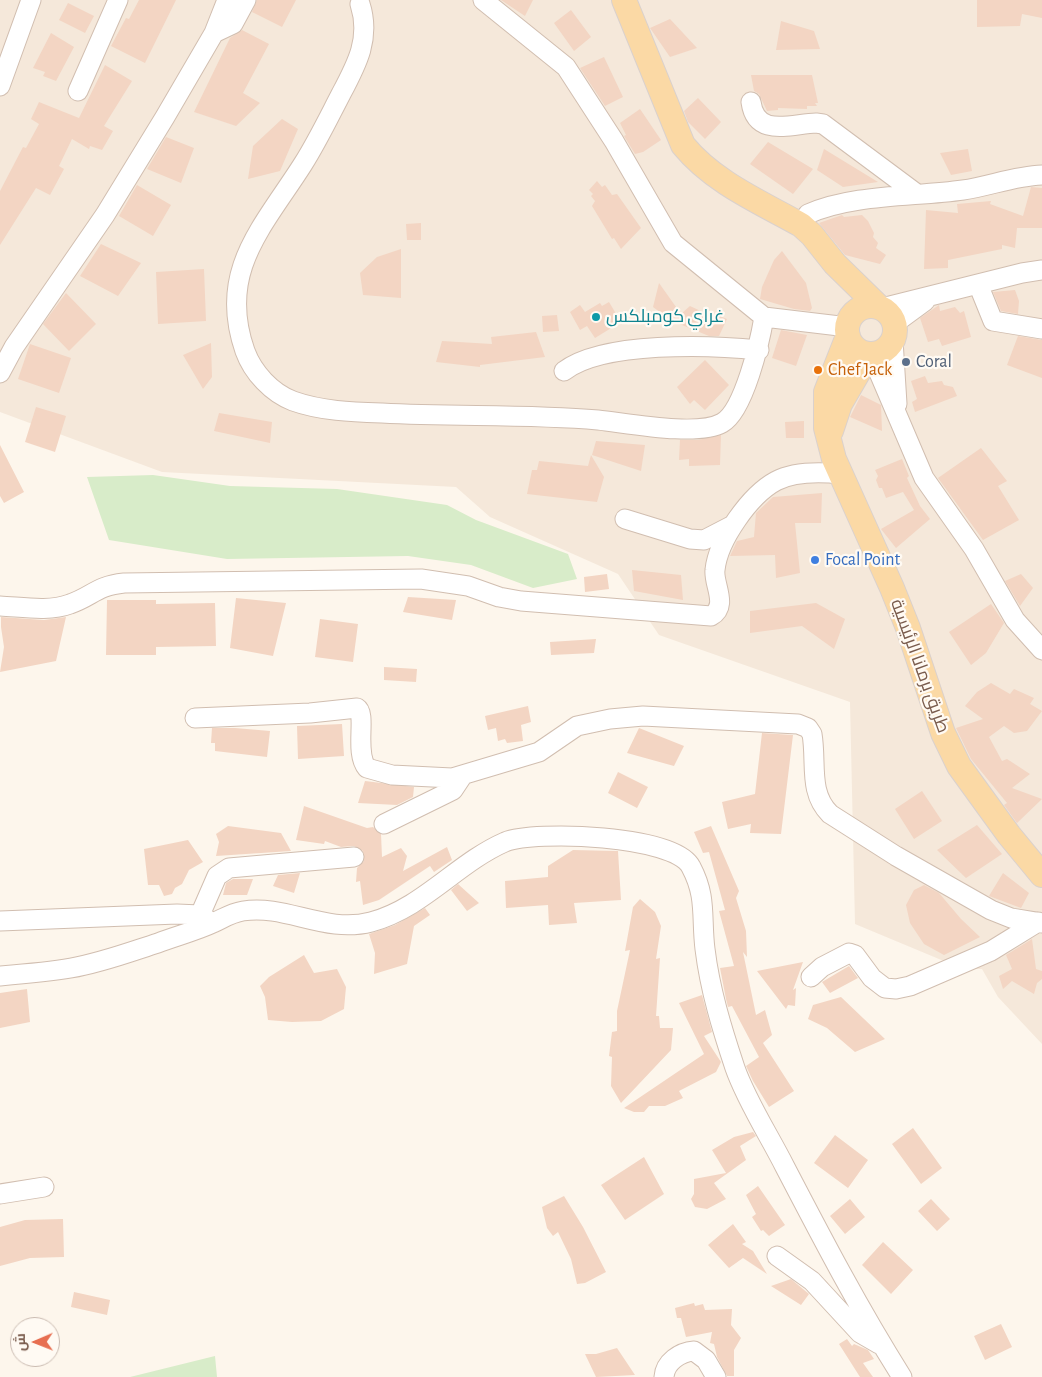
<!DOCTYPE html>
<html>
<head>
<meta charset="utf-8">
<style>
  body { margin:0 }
  #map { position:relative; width:1042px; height:1377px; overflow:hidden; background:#fdf6ec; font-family:"Alegreya Sans",Cairo,sans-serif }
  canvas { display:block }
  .north { position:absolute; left:10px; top:1317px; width:50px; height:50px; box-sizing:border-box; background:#fffaf3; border:1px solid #cabbb1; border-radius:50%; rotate:269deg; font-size:14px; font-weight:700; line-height:20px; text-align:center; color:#7a5c4d }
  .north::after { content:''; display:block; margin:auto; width:18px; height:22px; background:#e76f51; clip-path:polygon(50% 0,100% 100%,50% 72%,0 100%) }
</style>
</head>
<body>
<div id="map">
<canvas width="1042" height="1377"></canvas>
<div class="north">ش</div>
</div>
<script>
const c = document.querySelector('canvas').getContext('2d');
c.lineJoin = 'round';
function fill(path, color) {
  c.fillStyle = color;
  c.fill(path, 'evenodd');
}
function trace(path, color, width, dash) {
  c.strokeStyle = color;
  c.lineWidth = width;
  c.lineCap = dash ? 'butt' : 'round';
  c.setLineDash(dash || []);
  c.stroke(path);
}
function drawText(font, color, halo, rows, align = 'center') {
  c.font = font + ' "Alegreya Sans",Cairo,sans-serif';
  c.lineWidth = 4.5;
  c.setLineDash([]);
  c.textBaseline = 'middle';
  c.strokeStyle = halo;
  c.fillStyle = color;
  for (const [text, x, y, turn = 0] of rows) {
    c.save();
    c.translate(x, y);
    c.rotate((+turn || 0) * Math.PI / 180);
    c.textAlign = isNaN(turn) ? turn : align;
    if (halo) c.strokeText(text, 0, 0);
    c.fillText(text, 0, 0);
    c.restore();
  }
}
fill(new Path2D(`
  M0 0H1042V1044L998 997 982 969H963L855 924 850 702 659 635 618 574 490 517 456 487 162 472 0 412Z`), '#f5e8da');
fill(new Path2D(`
  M153 475 230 486 337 489 447 505 476 520 568 554 577 579 533 588 471 565 408 556 227 559 109 540 87 477Z
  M215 1356 217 1377H130Z`), '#d8ecc9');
fill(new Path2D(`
  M139 0H176L145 63 111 46 126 18 129 19Z
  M257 0H296L282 27 252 12Z
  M501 0H533L525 16Z
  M977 0H1042V18L1022 14 1020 26 977 27Z
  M68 3 94 16 85 33 59 20Z
  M571 10 591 37 574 51 554 23Z
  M670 19 697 48 670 57 650 28Z
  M781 21 814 31 820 49 776 50Z
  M242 30 269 44 243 93 260 103 236 126 194 112 230 38Z
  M51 33 74 47 56 81 43 76 45 72 33 68Z
  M604 57 623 97 605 106 580 68Z
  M105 65 132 81 104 126 113 131 102 150 90 146 89 149 72 139 59 166 64 169 50 195 36 188 0 245V191L23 147 26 148 39 124 31 119 39 102 79 118Z
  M751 75H812L818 103H815L817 106H807V109L778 108V110L767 111 759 94 754 91Z
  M698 98 721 122 705 139 688 122 684 111Z
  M640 109 661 140 643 152 635 154 624 136 626 135 620 123Z
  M282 119 298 129 280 171 248 179 253 146Z
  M166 137 194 148 181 183 147 169Z
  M768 142 813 169 793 194 750 164Z
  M824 149 878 182 843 187 817 170Z
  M968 149 972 171 951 175 940 153Z
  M597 181 602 187 605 185 612 195 617 194 641 228 621 249 614 238 612 239 592 206 595 201 591 196 593 194 589 190Z
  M137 185 171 205 153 236 119 216Z
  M1031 187 1042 188V228H1017L1015 248 1002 245V249L948 260V268L924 269 926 210 958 213 957 204 991 201 990 204 1023 216Z
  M842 215 844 217 862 215 868 221 874 233 873 237 878 243 876 248 886 255 880 264 845 255 819 223Z
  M421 223V240H407L406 224Z
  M101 244 141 263 118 296 80 276Z
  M401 249V298L363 295 360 273 377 257Z
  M782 251 806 283 812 308 810 311 794 309 760 299 762 287 774 260Z
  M204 269 206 321 158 324 156 272Z
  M659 283 681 314 690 306 707 314 710 312 727 319 719 336H709L672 321 653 307Z
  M1015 290 1019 301 1018 314 1001 311 993 292Z
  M66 293 96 324 69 351 43 324Z
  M609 302 621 322 595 338 587 326 580 330 570 312 580 305 585 312 600 303 602 306Z
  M939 305 940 311 955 307 960 313 964 311 971 337 942 346 939 339 928 342 920 318Z
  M557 315 559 331 543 332 542 316Z
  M781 330 807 335 796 366 772 358Z
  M536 332 545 357 480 365V367L436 362 442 341 492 344 491 337Z
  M1018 336 1042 340V378L1007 365Z
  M211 343 212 377 203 389 183 355Z
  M30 344 71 358 59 393 18 379Z
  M705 360 729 385 705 410 694 400 690 404 677 387Z
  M925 376 928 383 942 381 944 385 953 387 957 396 915 412 912 402 917 399 911 381Z
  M861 395 881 405 882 431 850 417Z
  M36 407 66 416 55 452 25 442Z
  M219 413 272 422 270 443 214 431Z
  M804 421V438H786L785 422Z
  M721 435 720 465 689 466V459L679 460 680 440H698Z
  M596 441 645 445 641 471 592 455Z
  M0 445 24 492 4 503 0 496Z
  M981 448 1007 481 998 486 1019 520 983 540 938 478Z
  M591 455 604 477 597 502 527 494 532 470H537L539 461 588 466Z
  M902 459 909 476 907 478 920 506 930 519 896 548 881 529 914 510 903 492 886 498 882 488H879L876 480 878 476 875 470Z
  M822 493 821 523H795L800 573 776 578 775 555 730 556 737 541 754 537 756 513 773 497Z
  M632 570 681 575 683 600 634 591Z
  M607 574 609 589 585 592 584 577Z
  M1021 574 1033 588 1020 606 1005 581Z
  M408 597 456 600 452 620 403 612Z
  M236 598 286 603 273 656 230 648Z
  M107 600H156V604L215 603 216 646 156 647V655H106Z
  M816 603 845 619 834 649 802 626 750 633V611Z
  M991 604 1004 623 986 653 971 665 949 632Z
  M1 617 44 620 66 617 56 661 0 672 4 647 1 627Z
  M320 619 358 624 353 662 315 657Z
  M596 639 594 653 551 655 550 642Z
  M384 667 417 669 416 682 384 680Z
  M991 683 1010 694 1014 689 1034 698 1030 704 1042 711 1027 731 1014 733 1004 726 989 737 1002 761 1007 759 1030 774 1012 788 1042 799 1017 823 1004 805 1007 803 971 759 956 728 983 719 965 706 977 692Z
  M528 706 531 722 521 725 523 741 507 743 505 739 498 741 496 728 488 730 485 716Z
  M342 724 344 756 298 759 297 726Z
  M212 728H235L270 731 267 757 215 751V743H211Z
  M639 728 684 746 674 766 627 753Z
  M762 733 793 735 781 834 750 833 751 824 728 829 722 802 755 794Z
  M618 772 648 787 637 808 608 793Z
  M365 781 414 787 413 797 397 805 358 803Z
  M922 791 942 821 914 839 895 809Z
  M304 806 367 828 373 827 381 834 382 857 401 848 407 856 403 871 447 847 452 860 434 872 430 866 379 900 363 905 360 881 356 882 357 868 364 861 363 851 354 846 341 847 325 841 324 844 296 840Z
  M977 825 1002 854 966 878 937 850Z
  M228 826 281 833 291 851 216 856 219 842 216 834Z
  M711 826 739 891 736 898 746 931 747 957 743 952 756 1015 765 1010 772 1035 763 1043 794 1091 769 1107 753 1081 746 1066 759 1057 732 1006 728 1007 726 999 720 968 734 966 719 911 725 910 709 852 703 853 694 832Z
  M188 840 203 862 189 870 182 884 175 888 172 894 164 896 159 885H148L144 849Z
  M573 850 618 851 621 900 574 903 577 923 549 925 548 905 506 908 505 881 548 877V866Z
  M300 873 294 893 273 886 278 875Z
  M1003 873 1029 893 1021 908 989 896Z
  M233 879H253L247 895H223L226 883Z
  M458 884 479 903 467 911 451 890Z
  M924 885 939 893 961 919 980 937 944 955 924 944 910 923 906 905 914 890Z
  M640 899 655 912 661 926 656 959 660 958 656 1016H659L660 1028H673L671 1050 621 1103 611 1086 612 1057 609 1056 612 1032 617 1031V1011L630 950 625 951 633 907Z
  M425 908 430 915 414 926 407 964 374 974 375 953 369 934 395 925Z
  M1032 939 1036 969 1042 971V979L1037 983 1034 994 1012 981 1003 989 999 976 1012 969 1006 955Z
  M304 955 314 973 337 969 346 987 344 1009 321 1021 292 1022 268 1020 265 997 260 986 269 977Z
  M803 962 793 990 796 988 795 1006 788 1005 786 1009 757 971Z
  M849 966 858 978 830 993 822 982Z
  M27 989 30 1022 0 1028V993Z
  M702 995 712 1032 704 1036 721 1062 716 1072 679 1091 683 1098 665 1106H649L644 1112H634L624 1108 704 1054 679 1003Z
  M841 997 885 1039 855 1052 827 1028 808 1019 813 1005Z
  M913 1128 942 1168 921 1184 892 1144Z
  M753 1132 756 1136 740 1146 746 1160 714 1183 726 1199 707 1209 695 1207 691 1199 694 1194V1179L726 1173 712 1150 734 1137Z
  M835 1135 868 1160 848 1188 814 1163Z
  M644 1157 664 1194 625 1220 601 1185Z
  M758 1186 785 1225 769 1236 763 1230 761 1231 752 1217 756 1214 746 1195Z
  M564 1196 583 1227 606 1272 585 1283 577 1284 571 1259 558 1232 553 1236 547 1228 542 1207Z
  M850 1199 865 1217 845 1234 830 1216Z
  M931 1199 950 1219 937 1231 918 1211Z
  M63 1219 64 1257 30 1258 0 1266V1227L25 1220Z
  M733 1224 746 1242 742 1244 753 1251 767 1274 743 1258 729 1268 708 1245Z
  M883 1242 913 1270 891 1294 862 1265Z
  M791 1279 809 1294 801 1305 771 1286Z
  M74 1292 110 1300 107 1315 71 1307Z
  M694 1303 695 1306 703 1304 705 1310 732 1309 731 1325 741 1338 734 1350V1376H727L717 1357 714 1344 710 1343 712 1332 686 1337 681 1318H677L675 1308Z
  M1001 1324 1012 1347 985 1360 974 1336Z
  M847 1339 852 1346 854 1344 868 1350 874 1359 863 1363 873 1377H860L839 1344Z
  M617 1348 635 1375 596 1377 585 1354H596Z`), '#f3d5c3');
const minor = new Path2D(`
  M483 0 566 67 614 141 673 243 764 317 848 327
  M360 4C371 38 357 64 341 94 329 117 317 142 303 164 263 227 217 271 245 351 253 373 272 393 293 401 321 411 352 412 382 413 454 417 526 414 598 420 627 423 697 437 722 423 744 411 760 341 764 317
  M214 33 233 24 246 0
  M0 86 31 0
  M78 91 118 0
  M751 102C756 138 790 124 816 123L823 124 917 194
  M801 225 808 214C853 194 914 197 963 190 990 186 1015 176 1042 175
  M978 284 993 321 1042 329
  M882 308 1022 273 1042 270
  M895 323 925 301
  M893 340 897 404
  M871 354 924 478 974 549 1015 620 1042 650
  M564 371C603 341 711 345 759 350
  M0 373 14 347 105 215 165 117 214 33 227 0
  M625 519 690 539 704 540 733 525
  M0 606C22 607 49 612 70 604 93 596 96 586 124 583L421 579 468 586 499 597 521 601 711 616C729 606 713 584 715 570 718 540 750 495 776 481 795 471 821 472 841 474
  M195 718 310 713 357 708C367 714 354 753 367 768L392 775 452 778 539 752 577 726 610 719 643 716 798 724 808 728 812 734C817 763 808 792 830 814L896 856 991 910 1011 918 1042 923
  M384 824 445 794 453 790 463 775
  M200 915 217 876 229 868 354 857
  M0 921 177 914 200 915 213 923
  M0 976C24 974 48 972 71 968 101 963 130 952 158 943 176 936 196 931 213 923 224 918 231 913 243 911 286 904 325 934 371 922 423 908 457 863 505 842 535 830 675 835 691 867 707 897 701 917 705 949 710 990 722 1029 735 1068 747 1102 769 1135 785 1167 822 1238 859 1309 902 1377
  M811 977 822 967 849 953 855 955 872 978 885 988 896 989 910 986 991 951 1038 922
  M0 1194 44 1187
  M777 1256 812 1281 860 1333 879 1344
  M664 1377C665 1362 680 1352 694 1351L706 1360 716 1377`);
const major = new Path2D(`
  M624 0 683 145C713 182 760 202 801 225L812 235 835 264 879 307
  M847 330a24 24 0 1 1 48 0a24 24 0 1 1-48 0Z
  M848 336 826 392V428L834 459 892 588 908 628 943 733 959 766 1009 835 1042 875
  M831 431 840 404 869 354`);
trace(minor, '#d1beb0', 21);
trace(major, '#dad1cd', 26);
trace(minor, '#fff', 19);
trace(major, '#fbd9a5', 24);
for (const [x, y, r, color] of [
  [596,317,5,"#0f9aa8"],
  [906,362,5,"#5c6f8a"],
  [818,370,5,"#e8710a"],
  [815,560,5,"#3f7fe0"]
]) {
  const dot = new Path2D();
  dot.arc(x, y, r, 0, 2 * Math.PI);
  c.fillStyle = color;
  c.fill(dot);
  trace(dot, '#fffaf3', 2);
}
drawText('18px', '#0d838f', '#fffaf3', [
  ["غراي كومبلكس",606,317]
], 'left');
drawText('18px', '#4e5e75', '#fffaf3', [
  ["Coral",916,362]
], 'left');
drawText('18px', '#c56008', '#fffaf3', [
  ["Chef Jack",828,370]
], 'left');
drawText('18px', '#366cbe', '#fffaf3', [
  ["Focal Point",825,560]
], 'left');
drawText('18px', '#7a5c4d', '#fffaf3', [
  ["طريق برمانا الرئيسية",920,666,70]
]);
</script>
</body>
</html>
